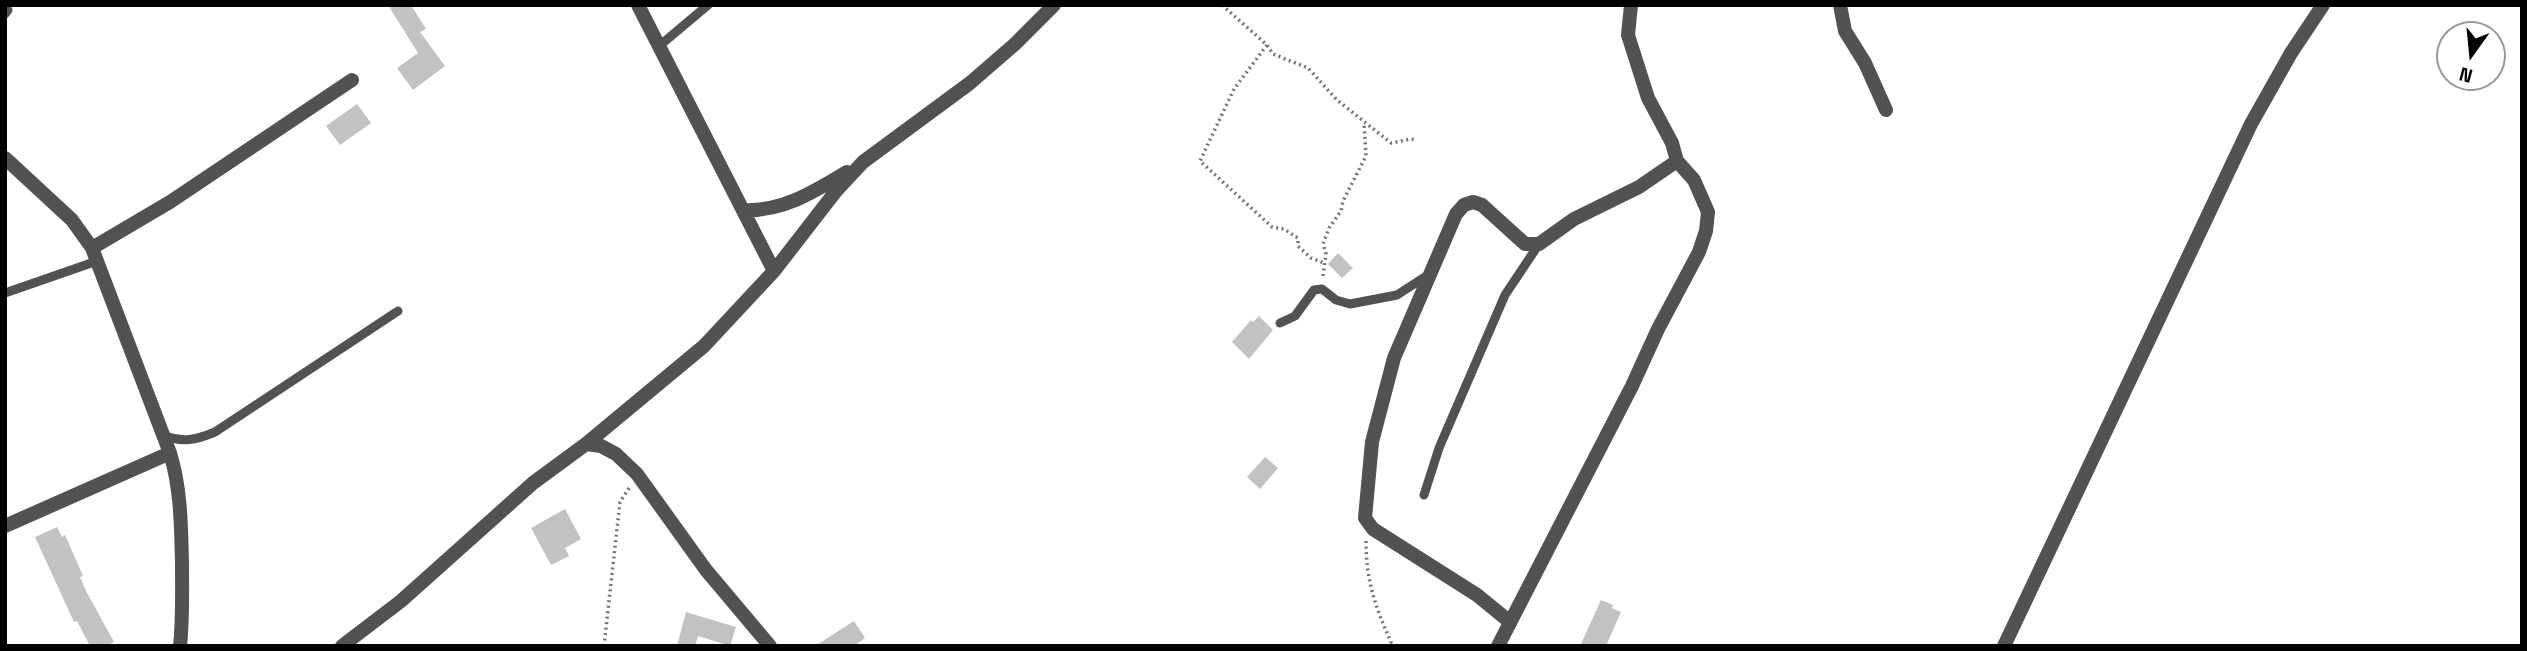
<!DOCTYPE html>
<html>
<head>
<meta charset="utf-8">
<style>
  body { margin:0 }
  #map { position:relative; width:2527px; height:651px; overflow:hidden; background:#fff; font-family:"Space Grotesk",sans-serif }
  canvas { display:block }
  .frame { position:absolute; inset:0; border:7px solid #000; pointer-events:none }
  .north { position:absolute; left:2436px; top:21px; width:70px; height:70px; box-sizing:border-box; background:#fff; border:2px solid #999; border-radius:50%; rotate:195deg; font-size:19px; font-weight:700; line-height:28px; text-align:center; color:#000 }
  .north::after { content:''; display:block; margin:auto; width:24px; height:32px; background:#000; clip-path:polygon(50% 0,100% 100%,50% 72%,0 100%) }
</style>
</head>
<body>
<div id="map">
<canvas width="2527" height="651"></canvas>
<div class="frame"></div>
<div class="north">N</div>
</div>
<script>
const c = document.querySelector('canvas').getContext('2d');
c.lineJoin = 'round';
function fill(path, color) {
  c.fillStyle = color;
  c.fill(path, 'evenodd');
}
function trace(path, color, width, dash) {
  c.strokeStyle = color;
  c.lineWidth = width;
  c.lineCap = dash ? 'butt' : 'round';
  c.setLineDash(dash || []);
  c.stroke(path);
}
fill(new Path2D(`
  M388 5H411L426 29 420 32 445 66 413 90 397 68 418 53Z
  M357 104 371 123 340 145 326 126Z
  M1338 253 1353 268 1342 278 1328 264Z
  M1259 316 1273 330 1249 359 1232 342 1251 320 1253 322Z
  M1265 457 1278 468 1260 489 1247 477Z
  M565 509 581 539 565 548 569 556 551 565 531 528Z
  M57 527 62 537 65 535 83 576 80 577 86 591 114 642 106 646H90L77 621 74 622 35 537Z
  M1601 600 1613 605 1612 608 1621 612 1606 646H1580Z
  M686 612 736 627 730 646 698 636 695 646H677Z
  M854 621 865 638 854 646H815Z`), '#c2c2c2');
trace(new Path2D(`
  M1222 5 1267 45 1273 54 1308 68 1337 100 1391 143 1411 139 1417 140
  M1267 45 1234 89 1200 161 1272 227 1284 229 1298 238V246L1311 258 1324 263
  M1323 276 1326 254 1323 244 1329 228 1341 211 1343 201 1366 156 1364 123
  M1366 541C1366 581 1375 606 1391 642L1389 646
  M604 646 620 502 629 488`), '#747474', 3.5, [2, 3.5]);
trace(new Path2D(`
  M5 14 8 10
  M658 47 708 5
  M5 293 97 261
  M1280 323 1295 316 1314 290 1322 289 1336 300 1350 304 1397 295 1428 275
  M163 435C182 443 196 440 215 432L398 311
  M1424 495 1439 448 1505 295 1539 244`), '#525252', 9);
trace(new Path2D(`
  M638 5 774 271
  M1840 5 1845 31 1865 63 1886 110
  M5 158 72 220 92 248 170 453C181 489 181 525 182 563 182 591 183 618 180 646
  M743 210C782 212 814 192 847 172
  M92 248 170 202 352 80
  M586 444 601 446 616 454 637 474 706 570 770 646
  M5 526 170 453
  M1510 622 1477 595 1373 529 1365 518 1372 442 1394 358 1456 214 1464 205 1473 202 1482 205 1525 244H1539L1574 219 1639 187 1677 161
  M342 646 401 601 533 483 586 444 704 346 774 271 836 191 863 162 970 83 1015 44 1054 5
  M1498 646 1632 386 1658 329 1699 252 1706 231 1708 212 1694 180 1677 161 1672 143 1648 98 1628 35 1631 5
  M2004 646 2251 124 2291 53 2323 5`), '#525252', 14);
</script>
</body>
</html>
